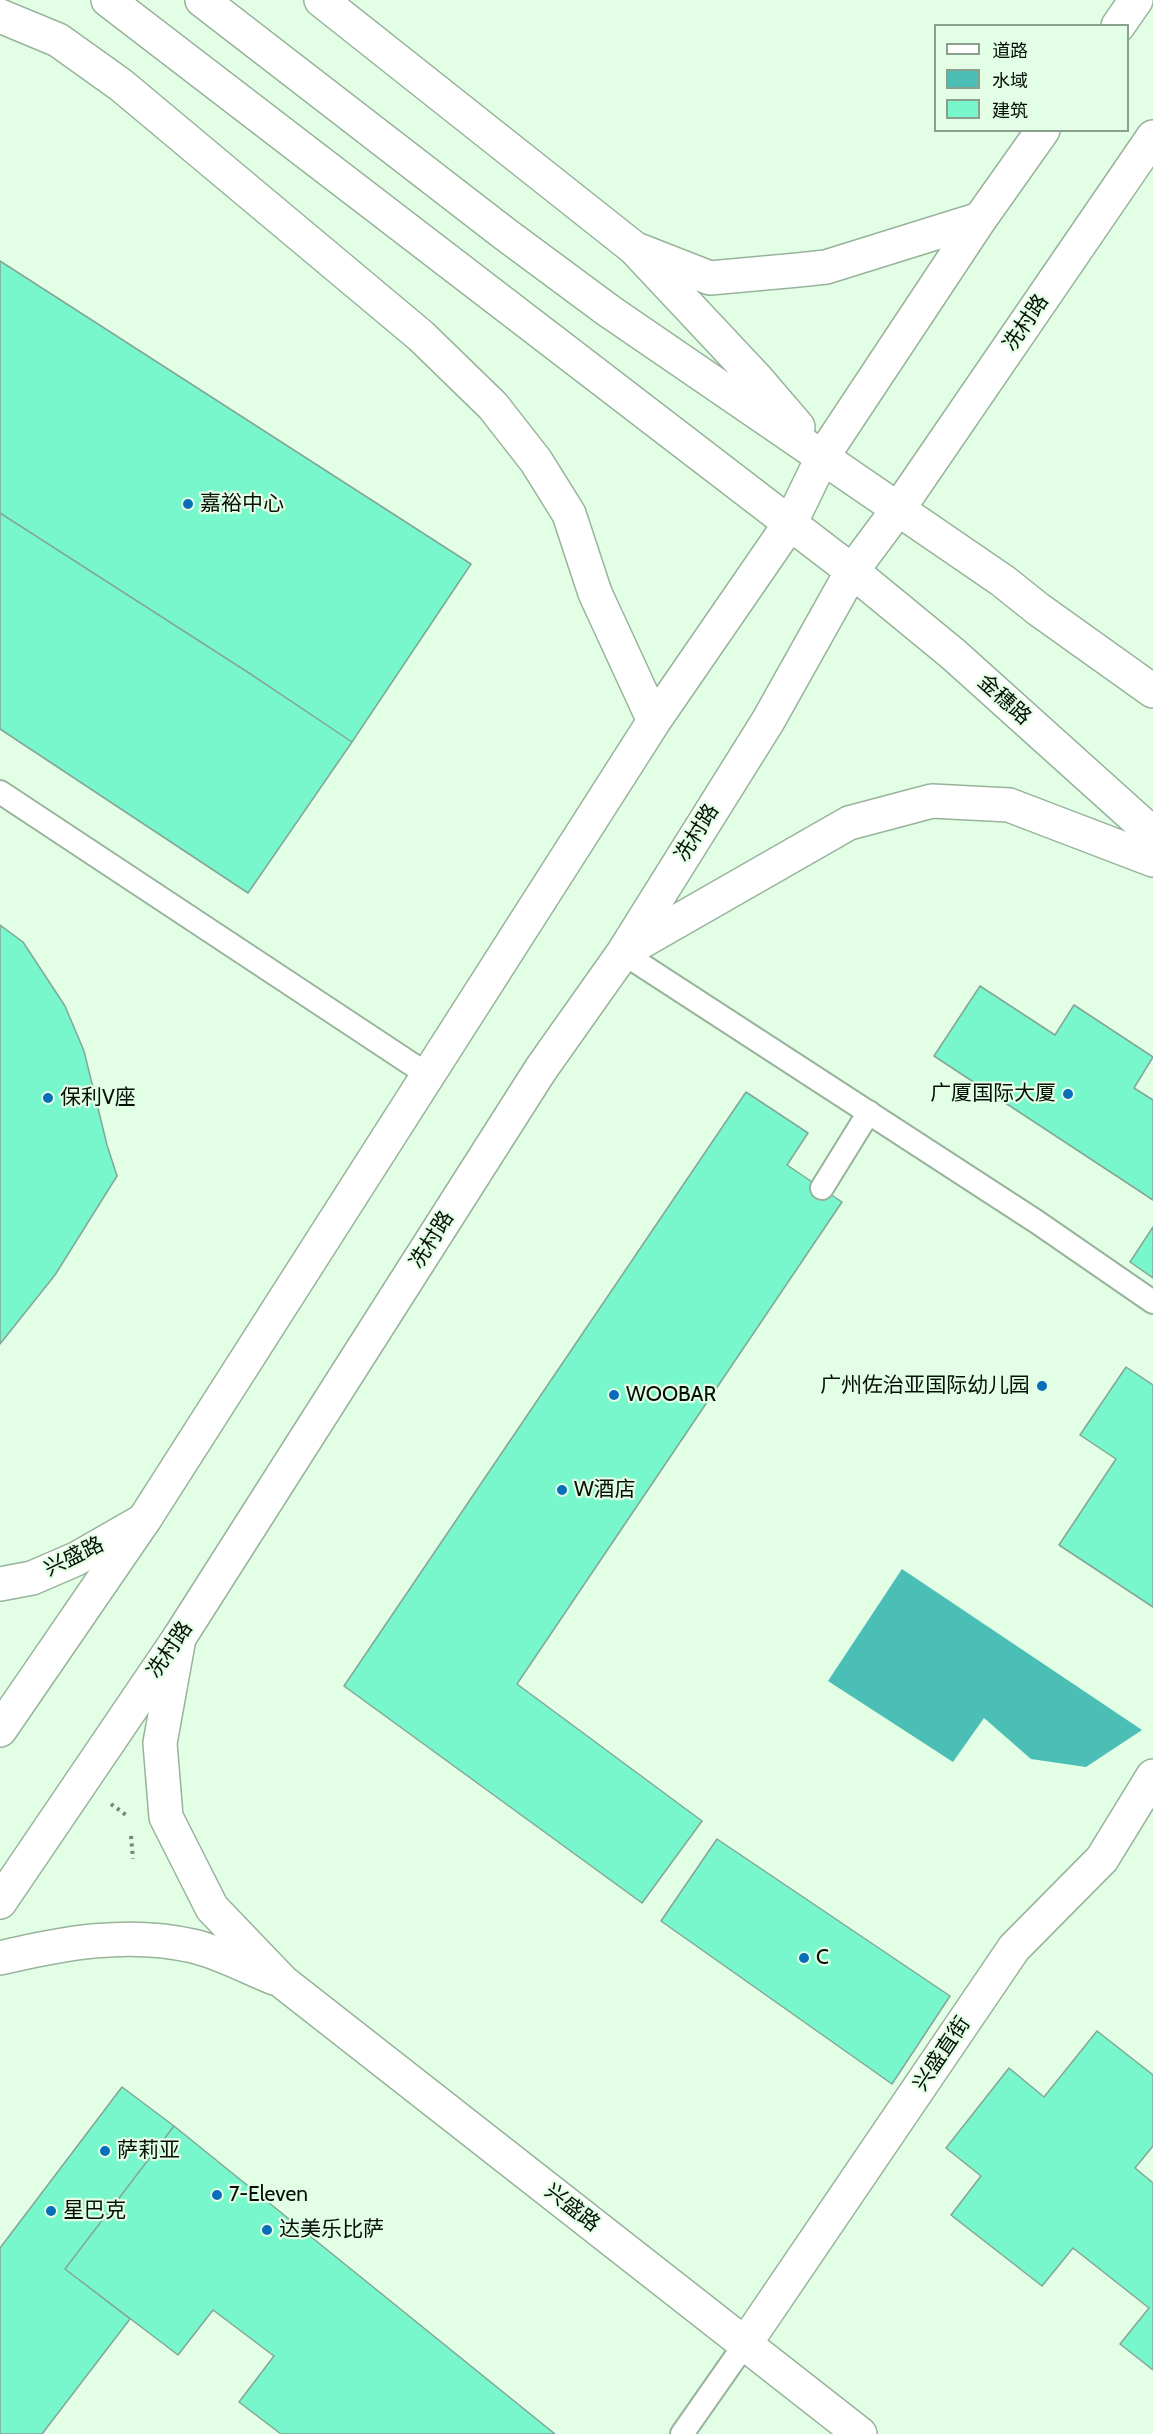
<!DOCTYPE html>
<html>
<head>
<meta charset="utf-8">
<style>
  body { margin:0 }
  #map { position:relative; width:1153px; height:2434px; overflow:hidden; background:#e2fee5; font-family:Cabin,"Noto Sans SC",sans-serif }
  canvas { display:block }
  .legend { position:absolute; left:934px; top:24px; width:195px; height:108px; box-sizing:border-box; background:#e2fee5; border:2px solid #8a9f8d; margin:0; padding:8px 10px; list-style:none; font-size:18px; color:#071008 }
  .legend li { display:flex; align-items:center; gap:12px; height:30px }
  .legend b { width:30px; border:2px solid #8a9f8d }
</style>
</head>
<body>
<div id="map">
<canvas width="1153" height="2434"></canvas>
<ul class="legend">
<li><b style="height:8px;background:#fff"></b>道路</li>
<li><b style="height:16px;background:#4bbeb6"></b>水域</li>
<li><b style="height:16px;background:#78f7cc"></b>建筑</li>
</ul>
</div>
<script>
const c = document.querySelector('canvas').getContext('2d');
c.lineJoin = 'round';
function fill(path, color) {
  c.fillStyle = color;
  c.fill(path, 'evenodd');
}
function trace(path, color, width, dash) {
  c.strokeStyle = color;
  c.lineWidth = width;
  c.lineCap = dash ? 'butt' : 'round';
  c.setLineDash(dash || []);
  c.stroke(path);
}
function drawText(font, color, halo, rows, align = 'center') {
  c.font = font + ' Cabin,"Noto Sans SC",sans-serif';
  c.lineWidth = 4.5;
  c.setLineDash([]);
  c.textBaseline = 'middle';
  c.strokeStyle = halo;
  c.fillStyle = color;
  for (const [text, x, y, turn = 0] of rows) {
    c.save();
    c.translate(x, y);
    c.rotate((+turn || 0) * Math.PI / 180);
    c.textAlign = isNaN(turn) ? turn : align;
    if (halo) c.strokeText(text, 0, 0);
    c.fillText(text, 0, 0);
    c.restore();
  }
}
fill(new Path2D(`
  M902 1569 1142 1730 1086 1767 1031 1759 984 1718 953 1762 828 1681Z`), '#4bbeb6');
const building = new Path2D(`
  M0 261 471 564 352 742 249 673 0 513Z
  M0 513 249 673 352 742 248 893 0 729Z
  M0 925 23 942 65 1006 84 1051 107 1145 117 1176 55 1275 0 1344Z
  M980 986 1055 1035 1074 1005 1153 1057 1134 1088 1153 1100V1200L934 1056Z
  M746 1092 808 1133 787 1165 842 1202 517 1684 702 1821 642 1903 344 1686Z
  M1153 1227V1278L1130 1262Z
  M1126 1367 1153 1385V1607L1059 1545 1116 1459 1080 1435Z
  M717 1839 950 1996 892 2084 661 1921Z
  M1097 2031 1153 2075V2146L1135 2168 1153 2183V2370L1120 2344 1149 2308 1073 2248 1042 2286 951 2215 981 2176 946 2148 1009 2068 1044 2097Z
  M122 2087 174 2126 65 2269 130 2319 42 2434H0V2248Z
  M174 2126 555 2434H281L239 2402 274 2356 213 2310 178 2355 65 2269Z`);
fill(building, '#78f7cc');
trace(building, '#83a698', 1.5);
const service = new Path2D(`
  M0 792 428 1075
  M623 953 1037 1222 1153 1302
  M822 1188 869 1112
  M682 2434 745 2344`);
const minor = new Path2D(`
  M745 2344 1014 1948 1102 1859 1153 1776`);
const tertiary = new Path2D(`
  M0 1584 32 1578 76 1559 144 1520
  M179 1638 160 1743 166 1817 212 1908 283 1982 860 2434
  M0 1958C63 1943 128 1931 193 1946 219 1952 249 1968 274 1978`);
const secondary = new Path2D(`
  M108 0 852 571 953 654 1153 834
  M202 0 505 234 609 311 1003 581 1038 609 1153 691
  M321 0 634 248 756 378 798 427
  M0 16 58 40 121 85 421 336 493 406 536 461 569 514 595 593 654 721
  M1118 26 1136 0
  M641 251 710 278 798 270 826 267 980 219
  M627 950 849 823 932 801 1009 805 1153 860
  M0 1730 144 1520 654 721 791 522 823 456 980 219 1043 130
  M0 1902 179 1638 541 1069 623 953 768 721 852 571 899 508 1153 137`);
trace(service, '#98b39b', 26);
trace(minor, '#98b39b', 36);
trace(tertiary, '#98b39b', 36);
trace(secondary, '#98b39b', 36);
trace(new Path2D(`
  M111 1804 126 1815
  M131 1836 133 1859`), '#748676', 4, [3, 4.5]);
trace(service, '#fff', 22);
trace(minor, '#fff', 33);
trace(tertiary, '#fff', 33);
trace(secondary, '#fff', 33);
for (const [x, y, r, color] of [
  [188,504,6,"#076eba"],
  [1068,1094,6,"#076eba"],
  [48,1098,6,"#076eba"],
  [1042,1386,6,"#076eba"],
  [614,1395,6,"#076eba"],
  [562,1490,6,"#076eba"],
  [804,1958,6,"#076eba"],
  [105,2151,6,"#076eba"],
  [217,2195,6,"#076eba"],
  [51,2211,6,"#076eba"],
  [267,2230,6,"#076eba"]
]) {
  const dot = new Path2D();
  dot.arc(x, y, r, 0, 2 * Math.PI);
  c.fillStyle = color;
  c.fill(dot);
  trace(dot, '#e2fee5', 2);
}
drawText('21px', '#071008', '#e2fee5', [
  ["冼村路",1026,323,-56],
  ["金穗路",1004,700,42],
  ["冼村路",697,833,-58],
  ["冼村路",432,1240,-58],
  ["兴盛路",74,1557,-26],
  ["冼村路",170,1650,-56],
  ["兴盛直街",942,2054,-56],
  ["兴盛路",572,2208,38]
]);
drawText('21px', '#071008', '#e2fee5', [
  ["嘉裕中心",200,504],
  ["广厦国际大厦",1056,1094,"right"],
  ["保利V座",60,1098],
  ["广州佐治亚国际幼儿园",1030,1386,"right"],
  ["WOOBAR",626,1395],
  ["W酒店",574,1490],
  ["C",816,1958],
  ["萨莉亚",117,2151],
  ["7-Eleven",229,2195],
  ["星巴克",63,2211],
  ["达美乐比萨",279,2230]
], 'left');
</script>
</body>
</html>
